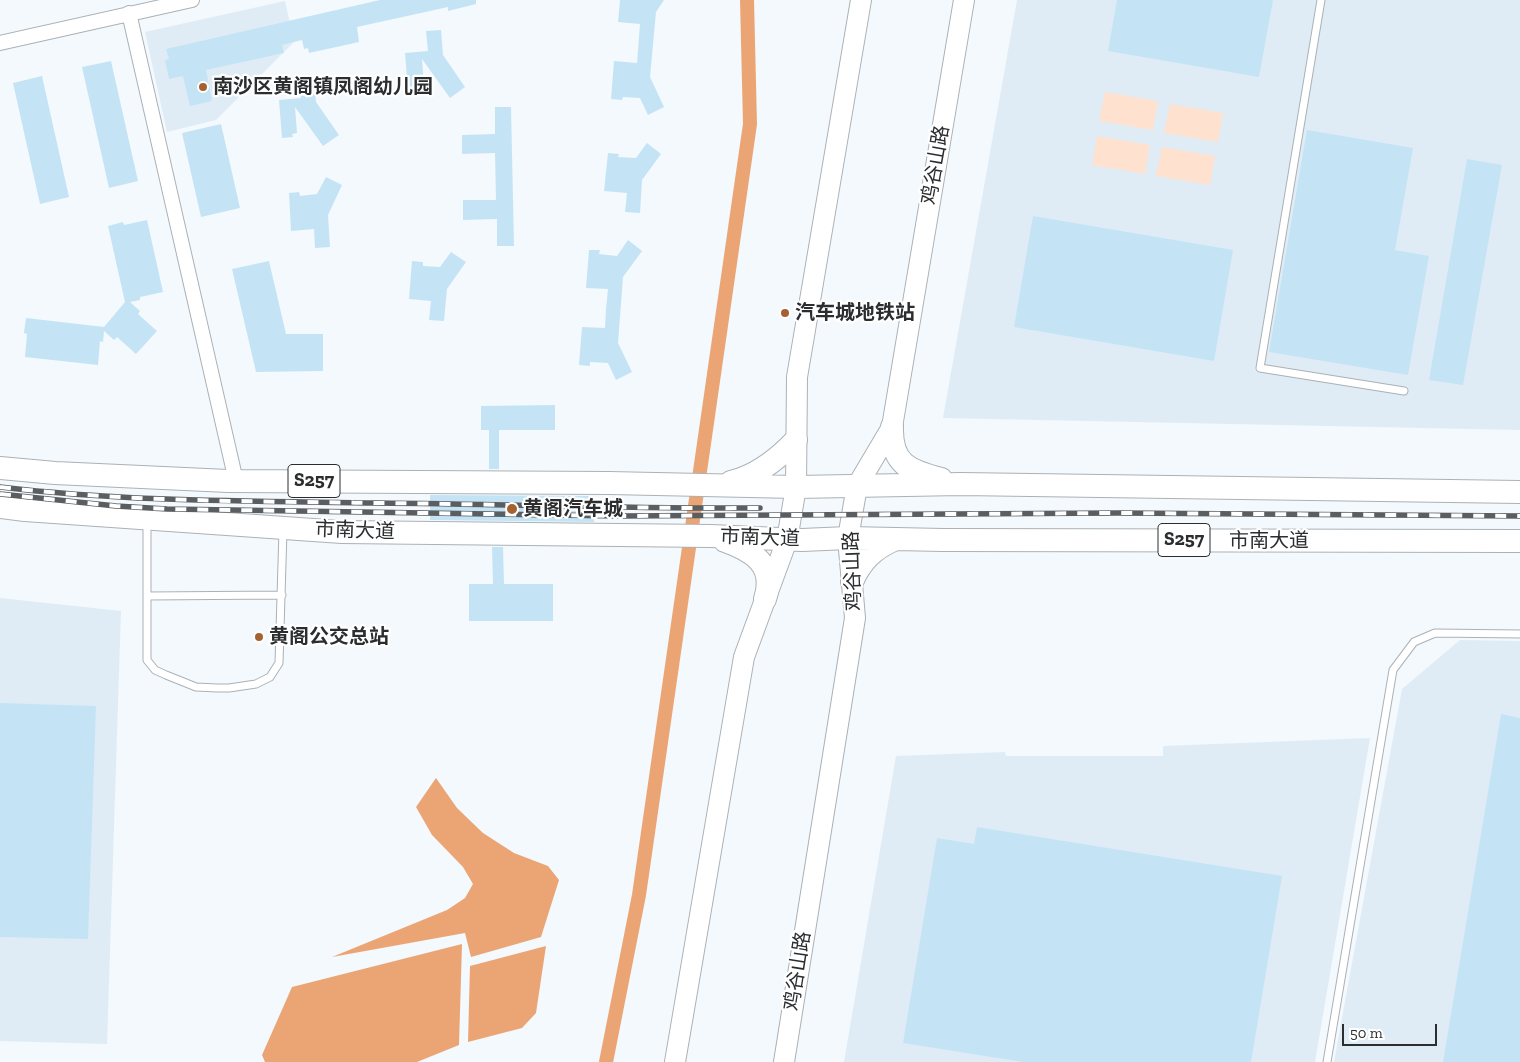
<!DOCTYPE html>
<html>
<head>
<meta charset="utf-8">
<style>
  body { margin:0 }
  #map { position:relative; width:1520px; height:1062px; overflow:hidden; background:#f3f9fd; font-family:"Zilla Slab",serif }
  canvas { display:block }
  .scale { position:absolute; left:1342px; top:1024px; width:95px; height:22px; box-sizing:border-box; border:2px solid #2b2d2f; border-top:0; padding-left:6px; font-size:15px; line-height:18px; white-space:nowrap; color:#2b2d2f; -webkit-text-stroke:4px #fff; paint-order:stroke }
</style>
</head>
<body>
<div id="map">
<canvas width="1520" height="1062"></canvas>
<div class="scale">50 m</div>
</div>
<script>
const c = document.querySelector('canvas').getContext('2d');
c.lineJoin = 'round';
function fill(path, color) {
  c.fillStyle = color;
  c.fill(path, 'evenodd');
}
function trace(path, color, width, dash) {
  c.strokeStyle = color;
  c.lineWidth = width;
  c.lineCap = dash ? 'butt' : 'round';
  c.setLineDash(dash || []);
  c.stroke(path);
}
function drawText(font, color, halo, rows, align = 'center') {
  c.font = font + ' "Zilla Slab","Noto Sans SC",serif';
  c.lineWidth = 4.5;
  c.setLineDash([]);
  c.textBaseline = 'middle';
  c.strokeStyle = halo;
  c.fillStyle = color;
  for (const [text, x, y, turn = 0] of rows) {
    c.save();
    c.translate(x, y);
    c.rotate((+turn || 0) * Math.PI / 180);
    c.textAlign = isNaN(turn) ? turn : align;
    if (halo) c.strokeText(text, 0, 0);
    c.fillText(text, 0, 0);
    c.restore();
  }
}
fill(new Path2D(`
  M1017 0H1520V430L943 418Z
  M285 1 294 42 216 120 167 132 145 32Z
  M0 598 121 611 107 1044 0 1041Z
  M1460 640 1520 641V1062H1334L1402 689Z
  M1370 738 1315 1062H844L896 756 1005 752 1006 756H1163V746Z`), '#dfecf5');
fill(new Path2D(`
  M1105 92 1158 101 1153 130 1099 121Z
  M1170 104 1223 113 1218 142 1164 133Z
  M1097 136 1150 145 1145 174 1092 165Z
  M1162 147 1215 156 1210 185 1156 176Z`), '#fee1cf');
fill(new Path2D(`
  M436 778 457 808 483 833 514 853 548 866 559 880 541 937 471 957 465 933 332 957 447 910 465 898 473 884 463 867 432 835 416 807Z
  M462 944 459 1045 417 1062H265L262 1055 292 987Z
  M546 946 536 1013 522 1028 468 1042 470 966Z`), '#eba575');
trace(new Path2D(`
  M606 1062 639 895 750 124 747 0`), '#eba575', 14);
fill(new Path2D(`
  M380 0H476V4L448 11V7L357 27 359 42 309 53 308 48 304 49 302 40 282 45 284 53 206 70 212 101 190 106 183 76 169 79 165 60 169 59 166 49Z
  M620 0H664L656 12 650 77 664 107 648 115 640 98 623 97 622 100 611 99 614 61 637 63 640 24 618 22Z
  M1117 0H1273L1259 77 1108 51Z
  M441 30 443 55 465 87 450 98 422 59 424 86H419V90L408 91 405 53 428 51 426 31Z
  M111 61 138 181 109 188 82 67Z
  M42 76 69 197 40 204 13 83Z
  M314 78 316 102 339 135 323 146 295 107 297 133 292 134 293 137 282 138 279 100 301 98 300 79Z
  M495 107H511L514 246H497V219L463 220V200H496L495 153 462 154V135L495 134Z
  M221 124 240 208 201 217 182 133Z
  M1307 130 1413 148 1395 250 1429 256 1408 375 1269 352Z
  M647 143 661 154 642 180 640 213 625 212 627 193 604 191 608 153 619 154 618 157 636 158Z
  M1467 159 1502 165 1463 385 1429 380Z
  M326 177 342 185 328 215 330 247 315 248 314 229 291 231 289 193 299 192 300 196 317 194Z
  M1033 216 1233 250 1214 361 1014 327Z
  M147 220 163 292 140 297V300L130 302 140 311 138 314 157 331 136 354 117 337 114 340 104 331 103 342 100 341 98 365 25 357 27 334 24 333 26 318 104 327 125 302 108 226 123 222 124 225Z
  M628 240 642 251 623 277 618 343 632 372 616 380 608 363 590 362V366L579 365 582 327 605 328 606 309 608 289 586 288 589 250H600L599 254 617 256Z
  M451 252 466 262 447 289 444 321 429 320 431 301 409 299 412 261 423 262V266L440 267Z
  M269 261 286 334H323V371L256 372 232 269Z
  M555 405V430H499V469H489V430H481V406Z
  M430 495 594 496V522L430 520Z
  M492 547H503L504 584H553V621H469V584H493Z
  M0 703 96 706 88 939 0 937Z
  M1501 714 1520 718V1062H1443Z
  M977 827 1282 876 1251 1062H1023L903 1043 937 838 974 844Z`), '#c4e4f6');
const service = new Path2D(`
  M1321 0 1260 368 1404 391
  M147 521V660L155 670 166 675 196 687 217 688H229L256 684 270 677 279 663 283 530
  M147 596 282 595
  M1327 1062 1393 670 1414 642 1435 633 1520 634`);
const minor = new Path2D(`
  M129 13 236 481
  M0 43 192 0`);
const secondary = new Path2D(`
  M675 1062 744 657 787 540 796 487 797 377 861 0
  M784 1062 855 618 848 538 857 486 892 427 964 0`);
const primary = new Path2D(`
  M892 427C891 464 909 471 941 479
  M0 468 55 473 228 481 609 483 796 487 961 484 1520 492
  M731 482C756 476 779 458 796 440
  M0 507 25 510 342 532 711 536 802 540 848 538 943 540 1520 541
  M725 541C753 551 776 565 765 599
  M852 582C861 561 874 548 896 539`);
trace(service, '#abb1b5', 9);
trace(minor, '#abb1b5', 16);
trace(secondary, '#abb1b5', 22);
trace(primary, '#abb1b5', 24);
trace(service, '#fff', 7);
trace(minor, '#fff', 14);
trace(secondary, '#fff', 20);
trace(primary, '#fff', 22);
const rail = new Path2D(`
  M0 487C126 502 252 501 378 503 505 504 633 509 760 508
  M0 494 116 506 167 509 619 516 1119 513 1520 516`);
trace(rail, '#5b5e61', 5.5);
trace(rail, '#fff', 4, [11]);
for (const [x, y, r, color] of [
  [203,87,5,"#a56231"],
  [785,313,5,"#a56231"],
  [512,509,6,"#a56231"],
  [259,637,5,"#a56231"]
]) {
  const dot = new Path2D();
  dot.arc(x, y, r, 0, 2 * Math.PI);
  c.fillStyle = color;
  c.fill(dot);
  trace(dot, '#fff', 2);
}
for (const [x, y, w] of [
  [314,481,52],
  [1184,540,52]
]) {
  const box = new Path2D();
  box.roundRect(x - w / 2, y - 16.5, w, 33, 4);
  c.fillStyle = '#fff';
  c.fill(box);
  trace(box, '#2b2d2f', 1);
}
drawText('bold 19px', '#2b2d2f', null, [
  ["S257",314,481],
  ["S257",1184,540]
]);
drawText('bold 20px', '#2b2d2f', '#fff', [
  ["南沙区黄阁镇凤阁幼儿园",213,87],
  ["汽车城地铁站",795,313],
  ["黄阁汽车城",523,509],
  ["黄阁公交总站",269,637]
], 'left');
drawText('20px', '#2b2d2f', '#fff', [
  ["鸡谷山路",936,165,-80],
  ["市南大道",355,531,2],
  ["市南大道",760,538,2],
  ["市南大道",1269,541],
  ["鸡谷山路",853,571,-92],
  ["鸡谷山路",798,971,-81]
]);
</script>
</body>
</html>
